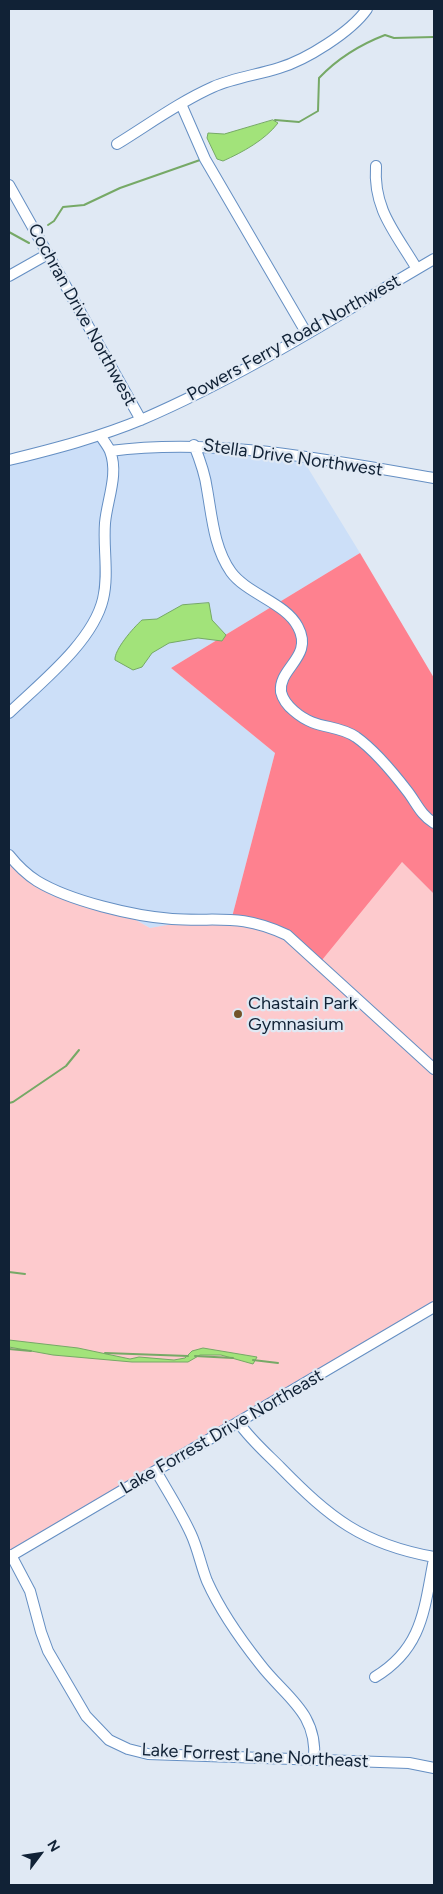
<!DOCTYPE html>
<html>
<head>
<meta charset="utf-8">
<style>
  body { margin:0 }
  #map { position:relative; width:443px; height:1894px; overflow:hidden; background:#e0e9f4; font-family:Figtree,sans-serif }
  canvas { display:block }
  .frame { position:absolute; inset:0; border:10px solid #112236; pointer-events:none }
  .north { position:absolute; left:15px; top:1829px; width:50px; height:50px; -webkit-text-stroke:4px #e0e9f4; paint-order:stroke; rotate:59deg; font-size:14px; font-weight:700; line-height:20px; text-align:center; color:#112236 }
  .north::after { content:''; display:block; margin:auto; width:18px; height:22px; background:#112236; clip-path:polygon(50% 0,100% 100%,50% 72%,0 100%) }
</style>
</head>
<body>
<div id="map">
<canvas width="443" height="1894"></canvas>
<div class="frame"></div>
<div class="north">N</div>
</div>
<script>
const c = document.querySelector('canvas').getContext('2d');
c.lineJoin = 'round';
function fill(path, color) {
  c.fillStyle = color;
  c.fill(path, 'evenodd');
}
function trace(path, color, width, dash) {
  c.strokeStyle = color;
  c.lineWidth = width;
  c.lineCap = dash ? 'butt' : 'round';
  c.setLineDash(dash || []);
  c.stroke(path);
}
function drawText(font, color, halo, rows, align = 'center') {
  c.font = font + ' Figtree,sans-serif';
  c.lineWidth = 4.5;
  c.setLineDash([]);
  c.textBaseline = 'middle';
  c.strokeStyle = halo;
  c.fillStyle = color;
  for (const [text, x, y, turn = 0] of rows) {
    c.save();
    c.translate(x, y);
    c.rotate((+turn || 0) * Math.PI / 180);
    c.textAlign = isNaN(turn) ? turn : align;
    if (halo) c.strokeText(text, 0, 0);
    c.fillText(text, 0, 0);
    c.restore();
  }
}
fill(new Path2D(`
  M80 439 133 447 204 442 300 455 360 553 171 668 275 753 232 917 150 928 102 901 52 896 9 857V456Z`), '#ccdff8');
fill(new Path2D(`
  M9 857 52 896 102 901 150 928 220 916 258 920 402 862 434 894V1305L9 1558Z`), '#fdcacd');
fill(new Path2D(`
  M360 553 434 678V894L402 862 322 960 294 937 232 917 275 753 171 668Z`), '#fe818f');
const water = new Path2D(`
  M273 120 278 123C265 140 243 152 223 161L217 159 207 138 208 133 224 134Z
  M209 603 212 620 226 635 222 641 198 638 169 643 152 653 142 667 133 670 115 660C114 650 133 628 142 620L157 619 182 605Z
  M9 1340 78 1348 130 1359 139 1357 174 1360 185 1358 192 1351 203 1348 257 1357 253 1364 221 1355H200L188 1362H132L53 1355 9 1347Z`);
fill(water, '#a2e37a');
trace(water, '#76a966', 1);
trace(new Path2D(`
  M275 120 299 122 318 111 319 78C338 58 359 45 385 35L394 38 434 37
  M48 225 54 221 63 207 84 205 120 188 200 160
  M9 232 29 243
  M9 1103 13 1102 66 1066 79 1050
  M9 1272 25 1274
  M9 1349 31 1351
  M105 1353 188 1356
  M195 1356 233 1358
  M253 1360 278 1363`), '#76a966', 2);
const minor = new Path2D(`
  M181 104 205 159 307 334
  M117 144C148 125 179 102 213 87 233 78 257 75 279 68 306 60 351 32 367 9
  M376 166C373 210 396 233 417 269
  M9 185 141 420
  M9 276 48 254
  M194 445C200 460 205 473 207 489 212 517 214 548 231 572 247 594 286 603 298 627 314 657 278 668 281 692 283 700 288 706 294 711 317 731 335 723 356 737 373 749 395 775 408 792 417 804 421 815 434 823
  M110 451C219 437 327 460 434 478
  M9 460C54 449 100 437 143 419 245 375 338 315 434 259
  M9 713C39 684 93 642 103 599 109 574 103 548 105 523 107 500 119 474 110 451 108 446 103 440 100 435
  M9 855C17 865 26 874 37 881 70 901 133 916 172 919 219 922 240 913 287 935L434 1069
  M239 1423C250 1439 266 1453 280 1467 330 1518 362 1544 434 1557
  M156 1471C168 1492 181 1512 191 1534 198 1549 201 1566 207 1581 220 1610 241 1640 260 1664 285 1697 318 1712 314 1760
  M11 1555 30 1591 41 1632 48 1651 86 1716 109 1740 128 1749 148 1754 409 1763 434 1768
  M9 1557 434 1307
  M375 1677C423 1648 424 1609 434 1559`);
trace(minor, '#658fc3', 12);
trace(minor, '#fff', 10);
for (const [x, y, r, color] of [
  [238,1014,5,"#735429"]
]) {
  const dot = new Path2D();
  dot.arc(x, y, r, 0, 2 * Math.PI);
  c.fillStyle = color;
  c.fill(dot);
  trace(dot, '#e0e9f4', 2);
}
drawText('18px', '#112236', '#e0e9f4', [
  ["Cochran Drive Northwest",82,315,61],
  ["Powers Ferry Road Northwest",294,338,-29],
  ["Stella Drive Northwest",293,458,8],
  ["Lake Forrest Drive Northeast",222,1432,-30],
  ["Lake Forrest Lane Northeast",255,1756,3]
]);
drawText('18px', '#112236', '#e0e9f4', [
  ["Chastain Park",248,1004],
  ["Gymnasium",248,1025]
], 'left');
</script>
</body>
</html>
